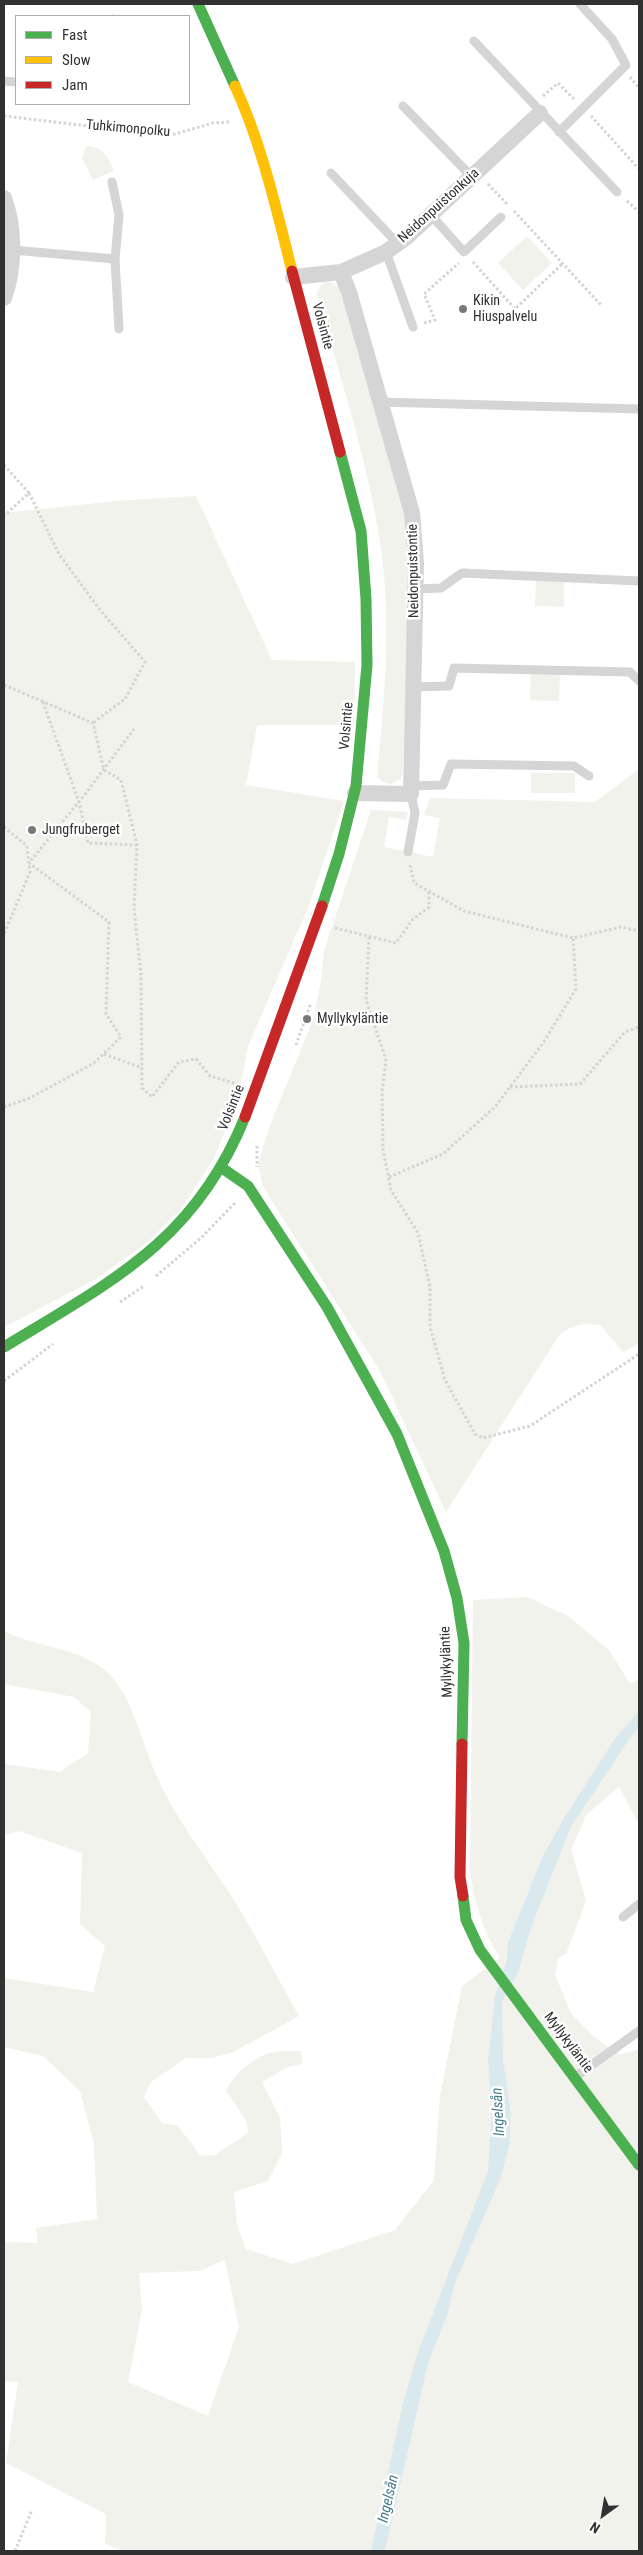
<!DOCTYPE html>
<html>
<head>
<meta charset="utf-8">
<style>
  body { margin:0 }
  #map { position:relative; width:643px; height:2555px; overflow:hidden; background:#fff; font-family:"Roboto Condensed",sans-serif }
  canvas { display:block }
  .frame { position:absolute; inset:0; border:5px solid #313131; pointer-events:none }
  .legend { position:absolute; left:15px; top:15px; width:175px; height:90px; box-sizing:border-box; background:#fff; border:1px solid #adadad; margin:0; padding:6px 9px; list-style:none; font-size:15px; color:#313131 }
  .legend li { display:flex; align-items:center; gap:10px; height:25px }
  .legend b { width:25px; border:1px solid #adadad }
  .north { position:absolute; left:578px; top:2490px; width:50px; height:50px; -webkit-text-stroke:4px #fff; paint-order:stroke; rotate:212deg; font-size:14px; font-weight:700; line-height:20px; text-align:center; color:#313131 }
  .north::after { content:''; display:block; margin:auto; width:18px; height:22px; background:#313131; clip-path:polygon(50% 0,100% 100%,50% 72%,0 100%) }
</style>
</head>
<body>
<div id="map">
<canvas width="643" height="2555"></canvas>
<div class="frame"></div>
<ul class="legend">
<li><b style="height:6px;background:#4caf50"></b>Fast</li>
<li><b style="height:6px;background:#ffc107"></b>Slow</li>
<li><b style="height:6px;background:#c62828"></b>Jam</li>
</ul>
<div class="north">N</div>
</div>
<script>
const c = document.querySelector('canvas').getContext('2d');
c.lineJoin = 'round';
function fill(path, color) {
  c.fillStyle = color;
  c.fill(path, 'evenodd');
}
function trace(path, color, width, dash) {
  c.strokeStyle = color;
  c.lineWidth = width;
  c.lineCap = dash ? 'butt' : 'round';
  c.setLineDash(dash || []);
  c.stroke(path);
}
function drawText(font, color, halo, rows, align = 'center') {
  c.font = font + ' "Roboto Condensed",sans-serif';
  c.lineWidth = 5;
  c.setLineDash([]);
  c.textBaseline = 'middle';
  c.strokeStyle = halo;
  c.fillStyle = color;
  for (const [text, x, y, turn = 0] of rows) {
    c.save();
    c.translate(x, y);
    c.rotate((+turn || 0) * Math.PI / 180);
    c.textAlign = isNaN(turn) ? turn : align;
    if (halo) c.strokeText(text, 0, 0);
    c.fillText(text, 0, 0);
    c.restore();
  }
}
fill(new Path2D(`
  M86 146C104 147 107 156 114 171L93 180 82 158Z
  M527 236 552 263 523 290 498 263Z
  M327 281 338 286 343 294 410 537 403 772 401 779 390 784 383 782 377 777C383 714 389 651 385 588 379 493 342 386 317 294L321 285Z
  M196 496 272 660 355 662 354 725H257L246 785 344 801 308 908 248 1046 238 1098 214 1158 182 1208 148 1242 96 1279 4 1327V513L116 501Z
  M536 580 564 581V607L535 606Z
  M531 673 560 674 559 701 530 700Z
  M639 769V1344L623 1352 600 1325C583 1323 574 1324 560 1334L446 1512 380 1371 263 1187 258 1164 269 1128 314 1017 321 981 324 951 371 810 408 812 406 820 389 817 384 847 433 857 440 818 424 815 430 798 595 802Z
  M531 773H575V793H531Z
  M527 1597 568 1616 610 1651 630 1684 639 1679V1711L616 1737 542 1858 508 1942 504 1969 519 1971 531 1928 571 1827 630 1738 639 1728V1825L619 1787 587 1814 571 1849 586 1901 566 1954 558 1958 555 1975 571 2013 594 2037 620 2055 639 2049V2551H122L105 2544 106 2514 6 2463 18 2382 4 2381V2242L38 2243 36 2228 97 2219 94 2144 80 2091 43 2056 4 2047V1978L93 1992 105 1946 80 1924 82 1853 19 1831 4 1835V1764L60 1772 88 1753 91 1712 74 1697 4 1684V1631C35 1647 74 1647 102 1668 129 1688 140 1734 152 1765 171 1813 204 1854 232 1897 256 1935 277 1977 299 2016L233 2052 212 2058H186L151 2082 144 2097 162 2123 178 2126 201 2156 215 2155 248 2133 246 2120 226 2091C232 2076 251 2061 266 2054 277 2050 290 2051 301 2051L302 2064 287 2067 262 2082 280 2117 282 2153 268 2181 234 2192 237 2225 246 2249 293 2264 395 2230 434 2180 440 2096 462 1986 500 1958C482 1929 474 1902 470 1868L473 1600ZM225 2260 239 2327 208 2416 128 2382 142 2310 139 2273 199 2271Z`), '#f0f2eb');
fill(new Path2D(`
  M639 1711V1728L630 1738 571 1827 531 1928 519 1971 502 2001 503 2060 510 2106V2141L501 2177 454 2285 448 2313 428 2363 385 2551H371L403 2403 417 2355 488 2171 492 2108 488 2061 490 2042 495 1996 506 1962 508 1942 542 1858 563 1820 616 1737Z`), '#d9e9ed');
trace(new Path2D(`
  M112 15 113 16
  M630 77 639 88
  M543 96 558 83 574 99
  M4 116 139 132 175 134 213 123 231 122
  M591 116 639 169
  M488 184 508 205
  M627 201 639 212
  M514 211 602 306
  M473 262 515 309 562 264
  M424 323 435 320 424 294 459 263
  M4 465 29 493 4 516
  M29 493 59 554 100 610 145 662 125 699 93 723
  M4 685 93 723 104 770 121 780 137 845 134 908 141 975 142 1088 152 1097 179 1062 196 1059 210 1076 237 1084
  M43 702 79 802 88 843 137 845
  M4 827 27 846 30 872 4 934
  M410 865 414 883 464 911 573 938 621 927 639 931
  M335 928 396 943 413 919 429 907V892
  M369 937 366 1000 386 1060 382 1092 383 1150 391 1190 418 1233 430 1287V1327L445 1380 475 1434 483 1438 530 1426 639 1354
  M296 1045 311 1003
  M104 1054 142 1068
  M510 1087 580 1084 625 1032 639 1027
  M4 1107 30 1098 94 1063 121 1037 106 1014 109 922 29 863 86 793 134 729
  M257 1146V1167
  M389 1177 443 1154 495 1107 543 1043 576 989 573 938
  M156 1276 201 1238 236 1202
  M120 1302 144 1286
  M4 1381 53 1344
  M15 2551 32 2510`), '#d4d4d4', 3, [2.5, 2.5]);
trace(new Path2D(`
  M474 41 617 192
  M4 81 16 82
  M403 106 472 177
  M559 132 626 65 612 39 580 4
  M331 173 398 244
  M112 182 119 215 115 259 119 329
  M431 215 464 252 501 217
  M12 250 115 259
  M386 252 413 327
  M379 402 639 409
  M416 589 441 588 462 573 639 581
  M413 687 449 686 454 668 630 672 639 681
  M411 786 443 785 451 764 574 766 589 776
  M408 852 415 813 411 794
  M623 1917 639 1904
  M575 2077 639 2031`), '#d5d5d5', 9);
trace(new Path2D(`
  M4 198C15 227 15 268 4 298
  M341 272 349 292 412 513 416 563 411 794 355 793
  M293 277 341 272 386 252 408 236 540 113`), '#d5d5d5', 16);
trace(new Path2D(`
  M198 4 235 86
  M322 906 339 854 356 786 367 665 366 599 361 531 340 452
  M222 1168 248 1186 327 1307 397 1434 444 1551 457 1598 464 1643 462 1744
  M4 1347C112 1281 195 1241 245 1117
  M463 1896 466 1920 480 1950 639 2165`), '#4caf50', 11);
trace(new Path2D(`
  M235 86C262 145 276 208 292 271`), '#ffc107', 11);
trace(new Path2D(`
  M292 271 340 452
  M245 1117 322 906
  M462 1744 460 1877 463 1896`), '#c62828', 11);
for (const [x, y, r, color] of [
  [463,309,5,"#797979"],
  [32,830,5,"#797979"],
  [307,1019,5,"#797979"]
]) {
  const dot = new Path2D();
  dot.arc(x, y, r, 0, 2 * Math.PI);
  c.fillStyle = color;
  c.fill(dot);
  trace(dot, '#fff', 2);
}
drawText('14px', '#313131', '#fff', [
  ["Tuhkimonpolku",128,129,5],
  ["Neidonpuistonkuja",439,206,-42],
  ["Volsintie",322,326,75],
  ["Neidonpuistontie",414,571,-91],
  ["Volsintie",347,726,-85],
  ["Volsintie",232,1108,-68],
  ["Myllykyläntie",447,1662,-92],
  ["Myllykyläntie",568,2043,53]
]);
drawText('14px', '#313131', '#fff', [
  ["Kikin",473,301],
  ["Hiuspalvelu",473,317],
  ["Jungfruberget",42,830],
  ["Myllykyläntie",317,1019]
], 'left');
drawText('italic 15px', '#477d8b', '#fff', [
  ["Ingelsån",499,2112,-93],
  ["Ingelsån",389,2499,-77]
]);
</script>
</body>
</html>
